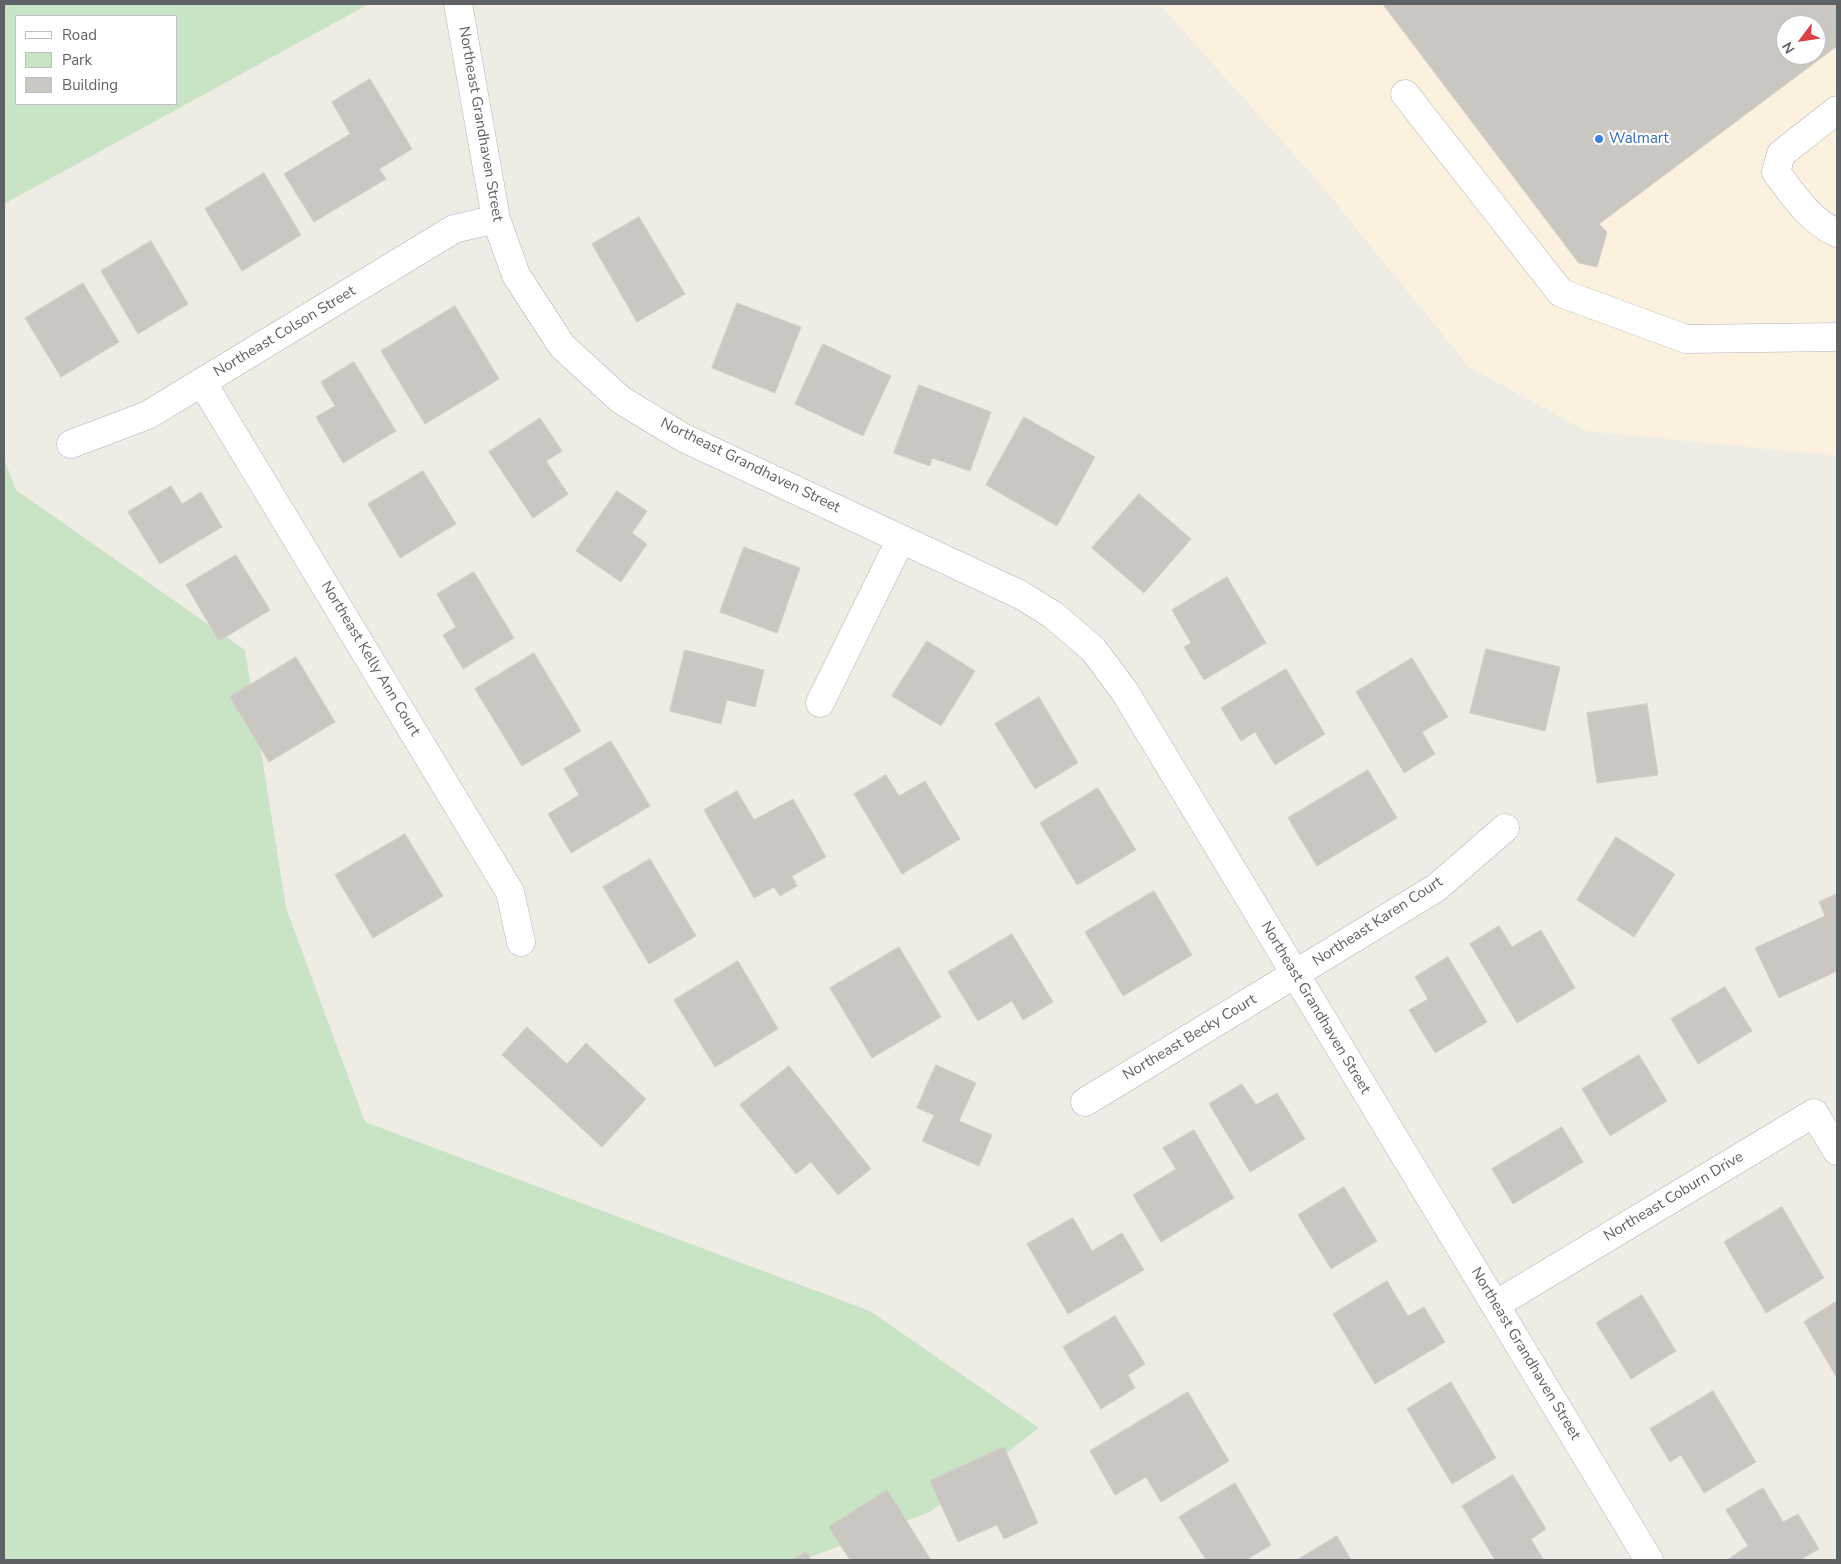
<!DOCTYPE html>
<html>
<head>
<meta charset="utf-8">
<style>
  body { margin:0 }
  #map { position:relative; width:1841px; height:1564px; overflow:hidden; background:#efece6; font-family:"Nunito Sans",sans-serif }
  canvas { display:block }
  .frame { position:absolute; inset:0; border:5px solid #5e6265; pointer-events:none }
  .legend { position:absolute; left:15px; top:15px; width:162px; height:90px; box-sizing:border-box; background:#fff; border:1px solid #bfc0c1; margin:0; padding:6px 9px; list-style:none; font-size:15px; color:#5e6265 }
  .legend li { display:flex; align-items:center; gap:10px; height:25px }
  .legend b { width:25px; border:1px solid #bfc0c1 }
  .north { position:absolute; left:1776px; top:15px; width:50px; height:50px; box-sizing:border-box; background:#fff; border:1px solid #bfc0c1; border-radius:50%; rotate:239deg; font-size:14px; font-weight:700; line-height:20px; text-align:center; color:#5e6265 }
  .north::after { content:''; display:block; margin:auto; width:18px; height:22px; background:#dc3f47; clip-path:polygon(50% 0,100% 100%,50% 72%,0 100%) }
</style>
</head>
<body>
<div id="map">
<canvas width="1841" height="1564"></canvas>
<div class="frame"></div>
<ul class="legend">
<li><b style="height:6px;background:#fff"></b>Road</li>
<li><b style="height:14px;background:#c9e4c5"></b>Park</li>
<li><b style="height:14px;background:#cac7c2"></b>Building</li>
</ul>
<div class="north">N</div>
</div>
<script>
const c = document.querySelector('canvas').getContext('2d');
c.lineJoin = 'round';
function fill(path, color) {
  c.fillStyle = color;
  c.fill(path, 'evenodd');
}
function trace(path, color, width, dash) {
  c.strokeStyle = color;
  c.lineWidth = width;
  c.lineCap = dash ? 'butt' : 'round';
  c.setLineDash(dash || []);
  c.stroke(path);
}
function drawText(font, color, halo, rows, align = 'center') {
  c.font = font + ' "Nunito Sans",sans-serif';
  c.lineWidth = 4.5;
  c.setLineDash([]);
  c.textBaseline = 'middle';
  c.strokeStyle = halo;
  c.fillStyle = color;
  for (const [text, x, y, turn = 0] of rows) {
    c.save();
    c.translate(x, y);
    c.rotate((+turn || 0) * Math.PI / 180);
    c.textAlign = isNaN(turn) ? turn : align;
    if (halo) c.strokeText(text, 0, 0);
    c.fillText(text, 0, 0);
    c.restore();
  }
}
fill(new Path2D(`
  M1159 4H1837V456L1586 431 1469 367 1316 179ZM1786 25H1816V55H1786Z`), '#fbf1de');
fill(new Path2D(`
  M4 4H369L4 204ZM16 16H176V104H16Z
  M4 459 16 490 245 650 286 908 365 1122 870 1311 1039 1428 930 1512 803 1560H4Z`), '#c9e4c5');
const building = new Path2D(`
  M1383 4H1837V46L1599 224 1607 232 1597 267 1579 263ZM1786 25H1816V55H1786Z
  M370 79 412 149 379 169 386 179 314 222 284 174 350 134 332 102Z
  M264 173 301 235 242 271 205 209Z
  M639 217 685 294 637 322 592 244Z
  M151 241 188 304 138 334 101 271Z
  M83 283 119 342 61 377 25 318Z
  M737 303 801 327 775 393 712 368Z
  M455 306 499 379 425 424 381 351Z
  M823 344 891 376 863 436 795 404Z
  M354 362 396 431 343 463 316 417 335 406 321 382Z
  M919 385 991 412 970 471 932 458 930 466 894 453Z
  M1024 417 1095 457 1057 526 986 485Z
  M540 418 562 451 546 461 568 494 533 518 489 452Z
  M423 471 456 524 400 558 368 504Z
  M171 486 182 504 201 492 222 527 160 564 128 512Z
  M617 491 647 511 632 533 647 544 621 582 576 551Z
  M1139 494 1191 539 1144 593 1092 548Z
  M744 547 800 568 777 633 720 612Z
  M236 555 270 610 219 641 186 585Z
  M474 572 514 638 463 669 443 635 456 627 437 594Z
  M1227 577 1266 643 1204 680 1184 647 1191 643 1172 610Z
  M927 641 975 671 941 726 892 696Z
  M1486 649 1560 667 1545 731 1470 713Z
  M685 650 764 670 755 707 727 700 721 724 670 711Z
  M534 653 581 731 522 766 475 689Z
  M296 657 335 722 269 762 230 697Z
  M1412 658 1448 717 1422 732 1435 754 1404 773 1356 692Z
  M1286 669 1325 734 1275 765 1255 732 1241 741 1221 708Z
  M1039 697 1078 763 1035 789 995 724Z
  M1647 704 1658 775 1597 783 1587 713Z
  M611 741 650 806 571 853 548 814 579 795 564 769Z
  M1368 770 1397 818 1317 866 1288 818Z
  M886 775 899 796 925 781 960 839 902 874 854 794Z
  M1098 788 1136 850 1077 885 1040 823Z
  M737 791 754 820 793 799 826 857 792 876 797 886 780 896 774 887 754 898 704 810Z
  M405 834 443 896 373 938 335 875Z
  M1616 837 1675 874 1634 937 1577 900Z
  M650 859 696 936 649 964 603 887Z
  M1154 891 1192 955 1123 996 1085 932Z
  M1837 894V971L1779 998 1755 948 1825 916 1819 902Z
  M1499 926 1512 947 1541 930 1575 988 1517 1023 1470 944Z
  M1012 934 1053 1002 1023 1020 1012 1001 978 1021 948 972Z
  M899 947 941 1017 872 1058 830 988Z
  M1448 957 1487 1022 1435 1053 1409 1010 1428 999 1415 977Z
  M738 961 778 1029 715 1067 674 1000Z
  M1725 987 1752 1031 1698 1064 1671 1019Z
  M527 1027 567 1064 586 1043 646 1099 602 1147 502 1055Z
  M1639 1055 1667 1101 1610 1136 1582 1089Z
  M936 1065 976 1083 959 1121 992 1135 979 1166 922 1141 934 1115 917 1108Z
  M789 1066 871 1169 838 1195 811 1162 796 1174 740 1105Z
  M1242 1084 1256 1105 1277 1093 1305 1139 1250 1172 1209 1104Z
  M1562 1127 1583 1162 1513 1204 1492 1169Z
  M1194 1130 1234 1198 1161 1242 1133 1195 1176 1169 1163 1148Z
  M1344 1187 1377 1241 1331 1269 1298 1215Z
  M1782 1207 1824 1278 1766 1313 1724 1242Z
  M1073 1218 1092 1251 1122 1233 1144 1270 1068 1314 1027 1244Z
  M1387 1281 1408 1316 1424 1307 1445 1342 1375 1384 1333 1314Z
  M1642 1295 1676 1351 1631 1379 1596 1323Z
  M1837 1301V1378L1804 1322Z
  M1115 1316 1145 1364 1128 1375 1135 1388 1101 1409 1063 1347Z
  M1451 1382 1496 1458 1452 1484 1407 1409Z
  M1713 1391 1756 1462 1704 1493 1681 1455 1670 1462 1650 1429Z
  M1188 1392 1229 1461 1161 1502 1146 1477 1115 1495 1090 1451Z
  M1004 1447 1038 1523 1004 1539 997 1525 958 1542 930 1481Z
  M1513 1475 1546 1529 1531 1539 1543 1559 1540 1560H1495L1462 1506Z
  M1235 1483 1271 1545 1246 1560H1206L1179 1517Z
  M1763 1488 1783 1522 1798 1514 1819 1549 1800 1560H1727L1748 1546 1726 1510Z
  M887 1490 931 1560H850L829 1527Z
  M1337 1536 1351 1560H1297Z
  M806 1552 811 1560H792Z`);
fill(building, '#cac7c2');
trace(building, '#d3cdc5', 1);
const minor = new Path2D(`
  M458 4 496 219 516 275 562 346 621 400 684 438 1021 595 1053 615 1093 649 1125 692 1649 1560
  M1405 94 1561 293 1686 339 1837 337
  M1837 110 1781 154 1776 172C1793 195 1810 221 1837 233
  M202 382 510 892 521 942
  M71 444 148 415 454 229 496 219
  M820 703 901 539
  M1085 1102 1436 888 1505 828
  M1495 1305 1814 1113 1837 1151`);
trace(minor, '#b1b4b7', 29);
trace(minor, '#fff', 28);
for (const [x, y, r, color] of [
  [1599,139,5,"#3f7fe0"]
]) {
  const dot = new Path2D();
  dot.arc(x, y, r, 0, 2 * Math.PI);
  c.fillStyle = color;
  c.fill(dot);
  trace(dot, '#fff', 2);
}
drawText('15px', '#5e6265', '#fff', [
  ["Northeast Grandhaven Street",480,124,80],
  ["Northeast Colson Street",285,332,-31],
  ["Northeast Grandhaven Street",750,466,26],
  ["Northeast Kelly Ann Court",370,659,59],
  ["Northeast Karen Court",1378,922,-33],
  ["Northeast Grandhaven Street",1315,1008,59],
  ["Northeast Becky Court",1190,1038,-31],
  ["Northeast Coburn Drive",1674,1197,-31],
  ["Northeast Grandhaven Street",1525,1354,59]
]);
drawText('15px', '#366cbe', '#fff', [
  ["Walmart",1609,139]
], 'left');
</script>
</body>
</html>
